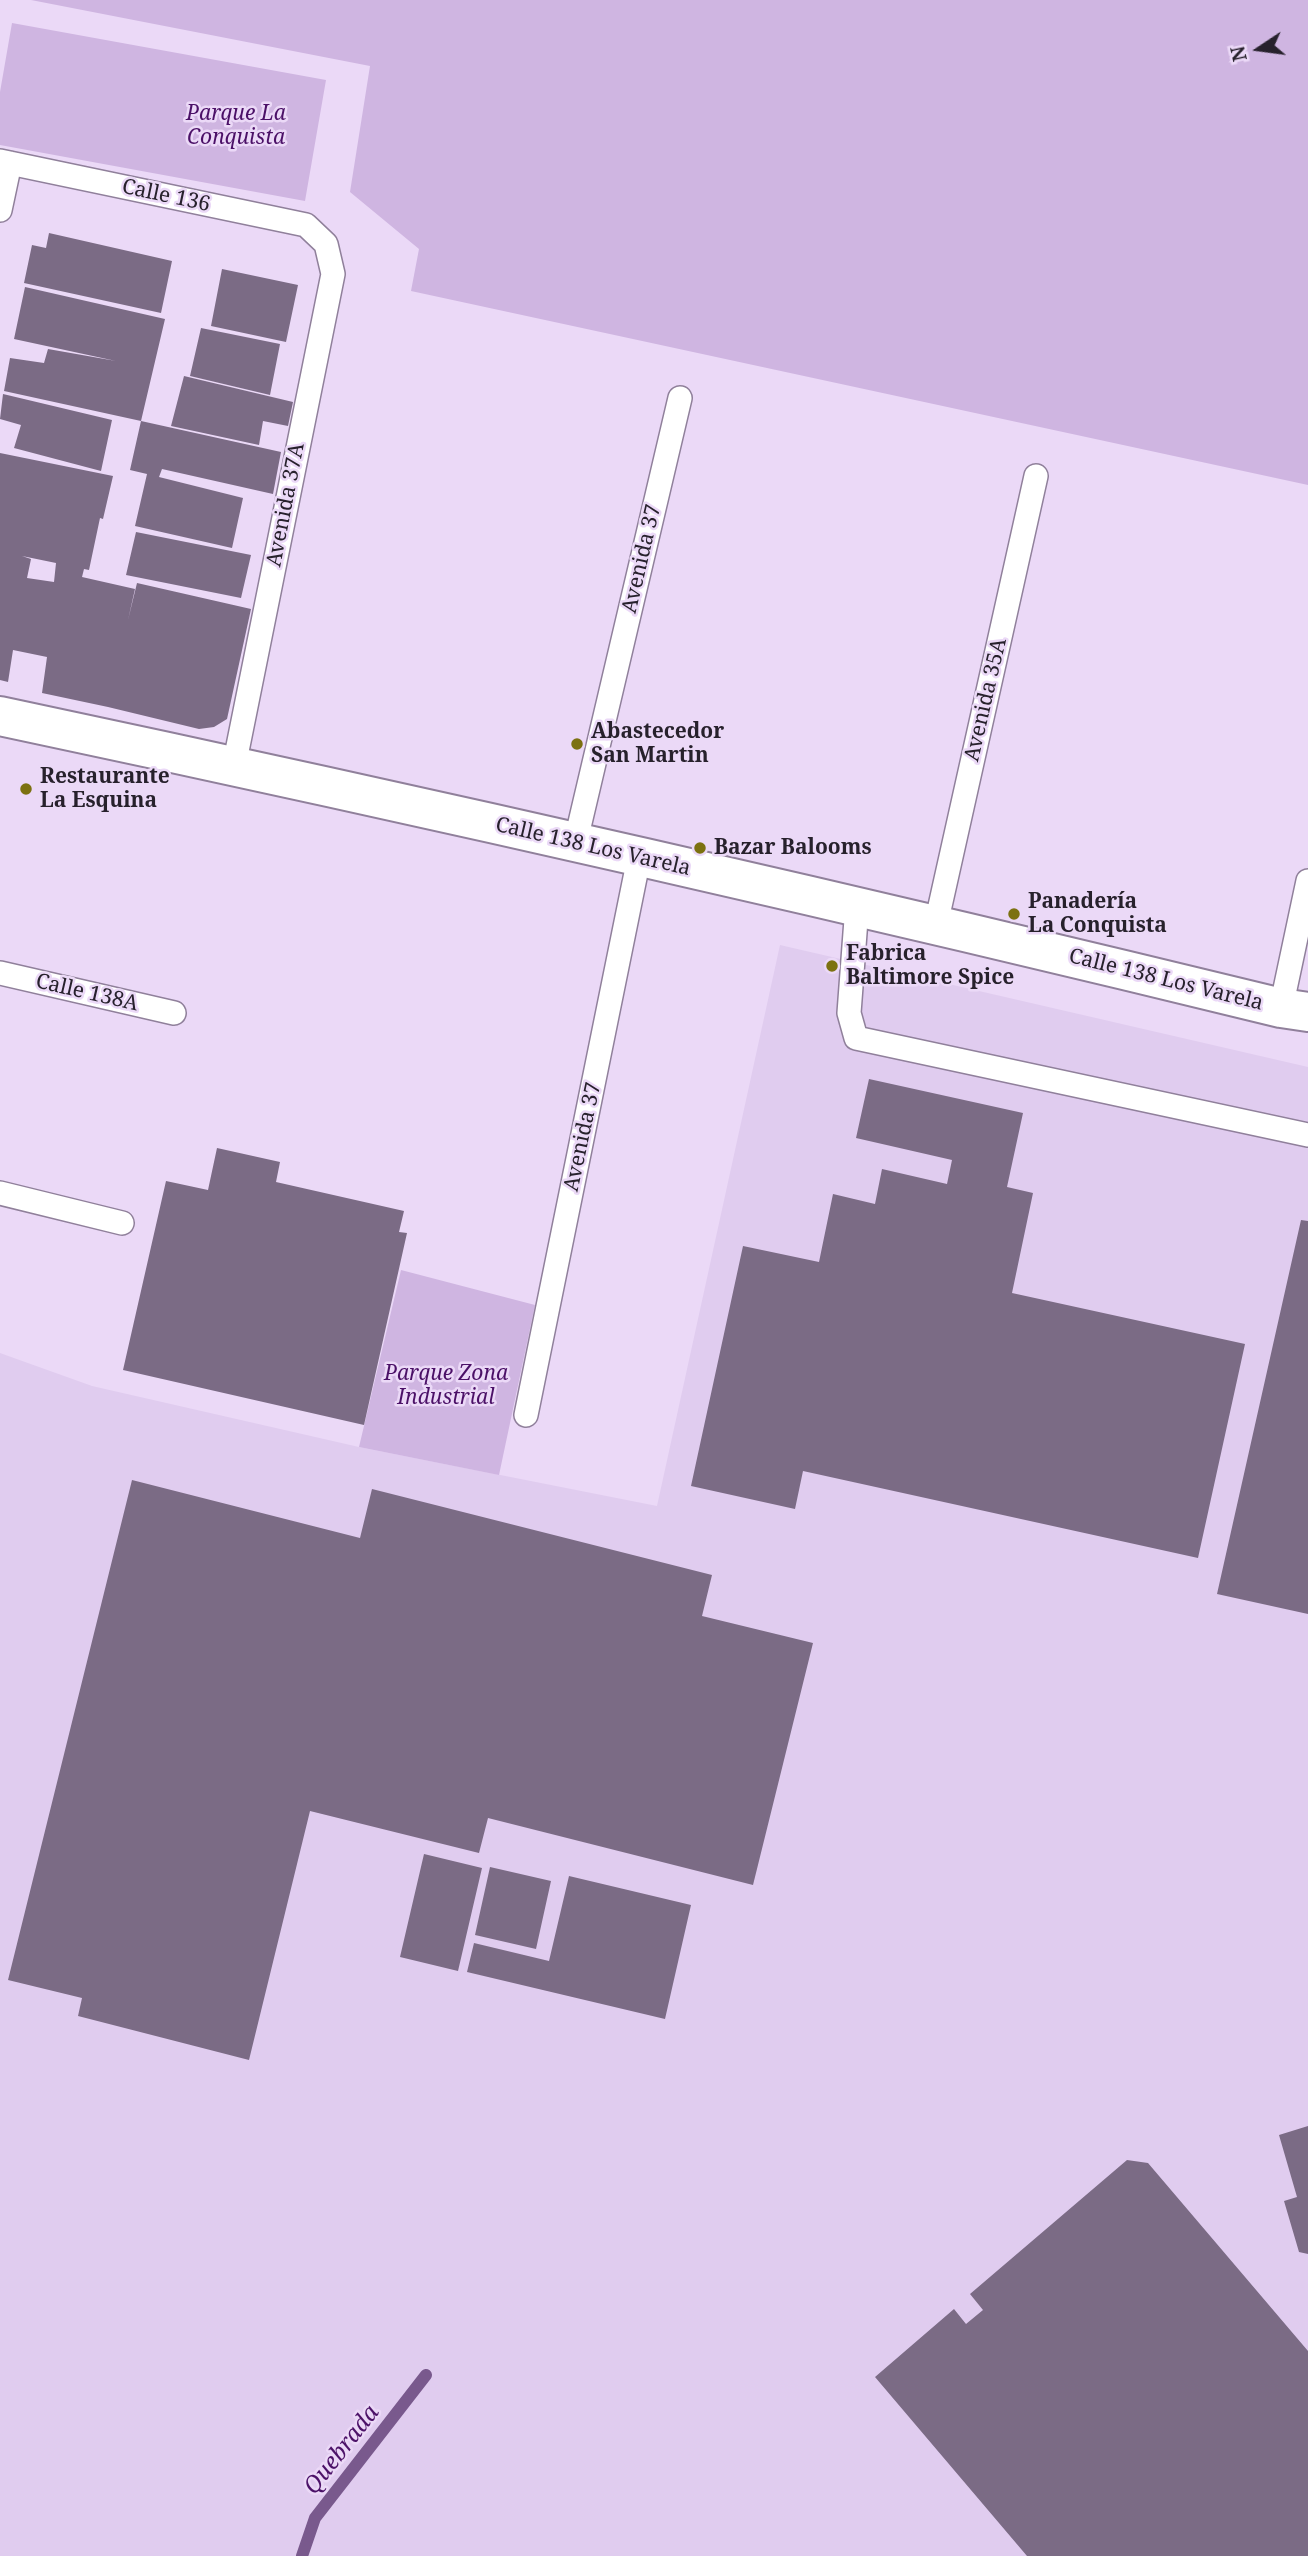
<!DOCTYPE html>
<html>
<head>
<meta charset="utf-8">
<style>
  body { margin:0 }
  #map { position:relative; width:1308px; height:2556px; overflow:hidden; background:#ebd9f7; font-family:"Noto Serif",serif }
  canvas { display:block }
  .north { position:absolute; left:1224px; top:14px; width:70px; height:70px; -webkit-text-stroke:5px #ebd9f7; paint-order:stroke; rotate:257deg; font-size:19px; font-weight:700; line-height:28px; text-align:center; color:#27212c }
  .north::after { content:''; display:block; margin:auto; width:24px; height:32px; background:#27212c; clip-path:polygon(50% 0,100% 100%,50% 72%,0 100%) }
</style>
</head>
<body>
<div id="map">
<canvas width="1308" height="2556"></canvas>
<div class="north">N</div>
</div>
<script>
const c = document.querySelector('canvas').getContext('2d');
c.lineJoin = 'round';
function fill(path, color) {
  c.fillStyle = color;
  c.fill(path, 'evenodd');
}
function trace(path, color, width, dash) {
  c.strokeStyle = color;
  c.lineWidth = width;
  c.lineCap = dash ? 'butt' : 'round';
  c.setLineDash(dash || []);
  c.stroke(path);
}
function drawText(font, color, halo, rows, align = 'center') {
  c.font = font + ' "Noto Serif",serif';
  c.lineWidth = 5;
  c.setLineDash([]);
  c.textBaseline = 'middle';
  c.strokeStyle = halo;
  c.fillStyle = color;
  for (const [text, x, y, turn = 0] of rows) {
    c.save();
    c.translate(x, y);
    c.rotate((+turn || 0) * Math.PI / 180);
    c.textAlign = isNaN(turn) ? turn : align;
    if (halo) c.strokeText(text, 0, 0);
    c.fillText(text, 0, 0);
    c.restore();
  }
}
fill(new Path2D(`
  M780 945 1308 1067V2556H0V1353L92 1386 359 1447 657 1506Z`), '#e0ccef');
fill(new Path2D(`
  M31 0H1308V485L411 291 419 249 350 192 370 66Z
  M12 23 326 80 305 201 0 145V92Z
  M401 1270 535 1305 499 1475 359 1447Z`), '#cfb5e1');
trace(new Path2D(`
  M302 2556 315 2518 426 2375`), '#79598d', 12);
fill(new Path2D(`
  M49 233 172 261 161 313 24 283 32 245 46 248Z
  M222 269 298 285 286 342 211 326Z
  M25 287 165 319 141 421 4 391 10 358 44 363 48 349 116 361 14 339Z
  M201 328 280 344 270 395 190 376Z
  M184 376 293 402 288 426 263 421 259 445 171 426Z
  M3 394 112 420 101 471 14 448 21 425 0 419Z
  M141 421 281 452 273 494 162 469 159 477 243 498 232 548 135 526 147 474 130 470Z
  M0 453 113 476 103 519 100 518 89 570 84 569 82 577 135 589 128 620 137 583 251 609 227 719 214 727 199 729 108 707 42 693 47 657 13 650 8 682 0 680ZM22 556 56 563 54 582 27 578 31 559Z
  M136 532 251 555 241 598 126 575Z
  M869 1079 1023 1113 1007 1187 1033 1193 1012 1293 1245 1344 1198 1558 803 1471 795 1509 691 1486 743 1246 819 1262 833 1194 875 1204 882 1169 947 1184 952 1160 856 1138Z
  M217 1148 280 1162 276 1182 404 1211 399 1232 407 1233 364 1425 123 1370 166 1181 208 1190Z
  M1301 1220 1308 1221V1614L1217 1594Z
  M132 1480 360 1538 372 1489 712 1575 702 1616 813 1643 753 1885 488 1818 479 1853 310 1811 249 2060 78 2016 82 1998 8 1980Z
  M424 1854 482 1868 458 1971 400 1957Z
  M490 1867 551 1881 536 1949 475 1935Z
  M569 1876 691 1905 665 2019 467 1972 474 1943 549 1961Z
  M1308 2126V2254L1299 2252 1284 2201 1297 2197 1279 2135Z
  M1127 2160 1148 2163 1308 2351V2556H1027L875 2377 954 2309 966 2324 983 2310 970 2294Z`), '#7b6b85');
const service = new Path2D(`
  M0 161 306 225 326 244 333 274 234 766
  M0 210 10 163
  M575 844 680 398
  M857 906 849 1013 856 1038 1308 1135
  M936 924 1036 476
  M0 973 174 1013
  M1281 1008 1308 881
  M0 1193 122 1223
  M526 1415 639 858`);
const minor = new Path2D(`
  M0 716C429 807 856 904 1281 1008L1308 1012`);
trace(service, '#90809b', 26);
trace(minor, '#90809b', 42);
trace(service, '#fff', 23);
trace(minor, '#fff', 38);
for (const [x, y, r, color] of [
  [577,744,7,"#7c7110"],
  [26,789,7,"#7c7110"],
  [700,848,7,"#7c7110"],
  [1014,914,7,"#7c7110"],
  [832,966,7,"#7c7110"]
]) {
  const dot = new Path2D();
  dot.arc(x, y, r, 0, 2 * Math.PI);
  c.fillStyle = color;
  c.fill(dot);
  trace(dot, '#ebd9f7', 2.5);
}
drawText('italic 21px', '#4b1067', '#ebd9f7', [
  ["Parque La",236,114],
  ["Conquista",236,138],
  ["Parque Zona",446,1374],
  ["Industrial",446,1398]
]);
drawText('21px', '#27212c', '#ebd9f7', [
  ["Calle 136",166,196,12],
  ["Avenida 37A",286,505,-79],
  ["Avenida 37",642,559,-77],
  ["Avenida 35A",986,700,-77],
  ["Calle 138 Los Varela",593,847,13],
  ["Calle 138 Los Varela",1166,980,14],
  ["Calle 138A",87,993,13],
  ["Avenida 37",583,1137,-78]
]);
drawText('bold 21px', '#27212c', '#ebd9f7', [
  ["Abastecedor",591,732],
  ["San Martin",591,756],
  ["Restaurante",40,777],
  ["La Esquina",40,801],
  ["Bazar Balooms",714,848],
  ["Panadería",1028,902],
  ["La Conquista",1028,926],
  ["Fabrica",846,954],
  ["Baltimore Spice",846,978]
], 'left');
drawText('italic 23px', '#4c1268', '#ebd9f7', [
  ["Quebrada",342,2450,-52]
]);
</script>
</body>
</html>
